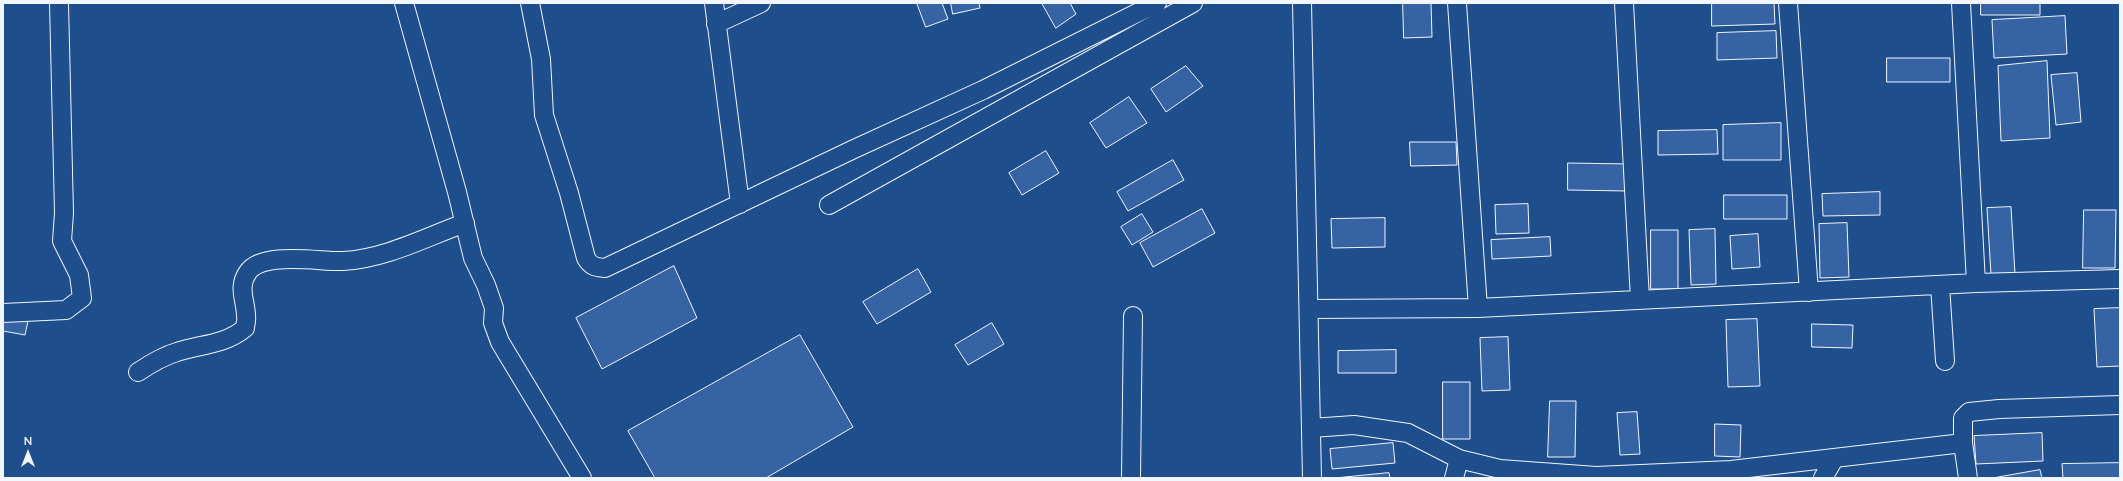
<!DOCTYPE html>
<html>
<head>
<meta charset="utf-8">
<style>
  body { margin:0 }
  #map { position:relative; width:2123px; height:481px; overflow:hidden; background:#1f4e8c; font-family:Lato,sans-serif }
  canvas { display:block }
  .frame { position:absolute; inset:0; border:4px solid #f2f6ff; pointer-events:none }
  .north { position:absolute; left:8px; top:433px; width:40px; height:40px; -webkit-text-stroke:3px #1f4e8c; paint-order:stroke; rotate:0deg; font-size:11px; font-weight:700; line-height:16px; text-align:center; color:#f2f6ff }
  .north::after { content:''; display:block; margin:auto; width:14px; height:18px; background:#f2f6ff; clip-path:polygon(50% 0,100% 100%,50% 72%,0 100%) }
</style>
</head>
<body>
<div id="map">
<canvas width="2123" height="481"></canvas>
<div class="frame"></div>
<div class="north">N</div>
</div>
<script>
const c = document.querySelector('canvas').getContext('2d');
c.lineJoin = 'round';
function fill(path, color) {
  c.fillStyle = color;
  c.fill(path, 'evenodd');
}
function trace(path, color, width, dash) {
  c.strokeStyle = color;
  c.lineWidth = width;
  c.lineCap = dash ? 'butt' : 'round';
  c.setLineDash(dash || []);
  c.stroke(path);
}
const building = new Path2D(`
  M917 3H942L948 19 926 27Z
  M951 3H979L980 8 953 14Z
  M1042 3H1070L1076 14 1056 28Z
  M1403 3H1431L1432 37 1404 38Z
  M1712 3H1774L1775 24 1712 26Z
  M1981 3H2040V15H1981Z
  M2065 16 2067 54 1994 58 1992 20Z
  M1776 31 1777 58 1717 60V33Z
  M1887 58H1950V82H1887Z
  M2047 61 2050 138 2001 141 1998 66Z
  M1186 66 1203 86 1166 112 1151 89Z
  M2077 73 2081 122 2056 125 2051 75Z
  M1129 97 1147 123 1106 148 1090 123Z
  M1781 123V160H1723V125Z
  M1717 130 1718 154 1658 155V131Z
  M1410 142H1456L1457 165 1411 166Z
  M1046 151 1059 173 1022 195 1009 173Z
  M1173 160 1184 180 1128 211 1117 192Z
  M1568 163 1629 164 1628 191 1568 190Z
  M1880 192V215L1823 216 1822 194Z
  M1724 195H1787V219H1724Z
  M1528 204 1529 233 1496 234 1495 205Z
  M2011 207 2015 274 1991 275 1987 208Z
  M1202 209 1215 233 1153 267 1140 243Z
  M2084 210H2116L2115 268H2083Z
  M1142 214 1153 232 1132 245 1121 227Z
  M1385 218V247L1332 248 1331 219Z
  M1847 223 1849 277 1820 278 1819 224Z
  M1715 229 1716 284 1691 285 1689 230Z
  M1651 230H1678V289H1651Z
  M1758 234 1760 267 1732 269 1730 236Z
  M1550 237 1551 256 1492 259 1491 240Z
  M674 266 697 318 602 369 576 318Z
  M918 269 931 292 877 324 863 302Z
  M3 305 30 312 25 335 3 331Z
  M2120 308V366L2097 367 2094 309Z
  M1757 319 1760 386 1728 387 1726 320Z
  M992 323 1004 344 968 365 955 345Z
  M1812 324 1853 325 1852 348 1812 347Z
  M800 335 853 427 766 478H655L628 431Z
  M1508 337 1510 390 1482 391 1480 338Z
  M1396 350V373H1338V351Z
  M1443 382H1470V439H1443Z
  M1550 401H1576L1575 457H1548Z
  M1637 412 1640 454 1620 455 1617 413Z
  M1715 424 1741 425 1740 457 1715 456Z
  M2042 433 2043 461 1976 464 1974 436Z
  M1393 443 1395 463 1332 469 1330 449Z
  M2120 463V478H2063L2062 464Z
  M2040 470 2042 478H1993Z
  M1389 473 1390 478H1335Z`);
fill(building, '#3563a3');
trace(building, '#f2f6ff', 1);
const minor = new Path2D(`
  M404 3 457 192 473 258 486 285 494 308 493 323 500 342 582 478
  M530 3 541 59 544 115 569 193 586 258C591 267 596 267 605 268L854 149 983 90 1157 3
  M714 3 740 204
  M1302 3 1312 478
  M1457 3 1478 308
  M1624 3 1640 300
  M1788 3 1809 292
  M1961 3 1976 283
  M716 24 761 3
  M829 205 1193 3
  M1940 285 1945 361
  M1310 309 1478 308 1976 283 2120 279
  M3 313 66 310 82 298 79 275 62 241 64 213 59 3
  M138 372C150 364 163 356 177 352 201 344 225 345 245 328 245 325 247 320 246 316 246 301 237 287 248 272 263 251 320 262 343 261 385 259 426 237 465 223
  M1311 428 1354 425 1408 433 1459 459 1500 469 1596 476 1731 470 1963 443
  M1131 478 1133 316
  M1454 478 1459 459
  M1823 478 1834 459
  M1968 478 1963 443V418L1969 412 1999 409 2120 405`);
trace(minor, '#f2f6ff', 20);
trace(minor, '#1f4e8c', 18);
</script>
</body>
</html>
